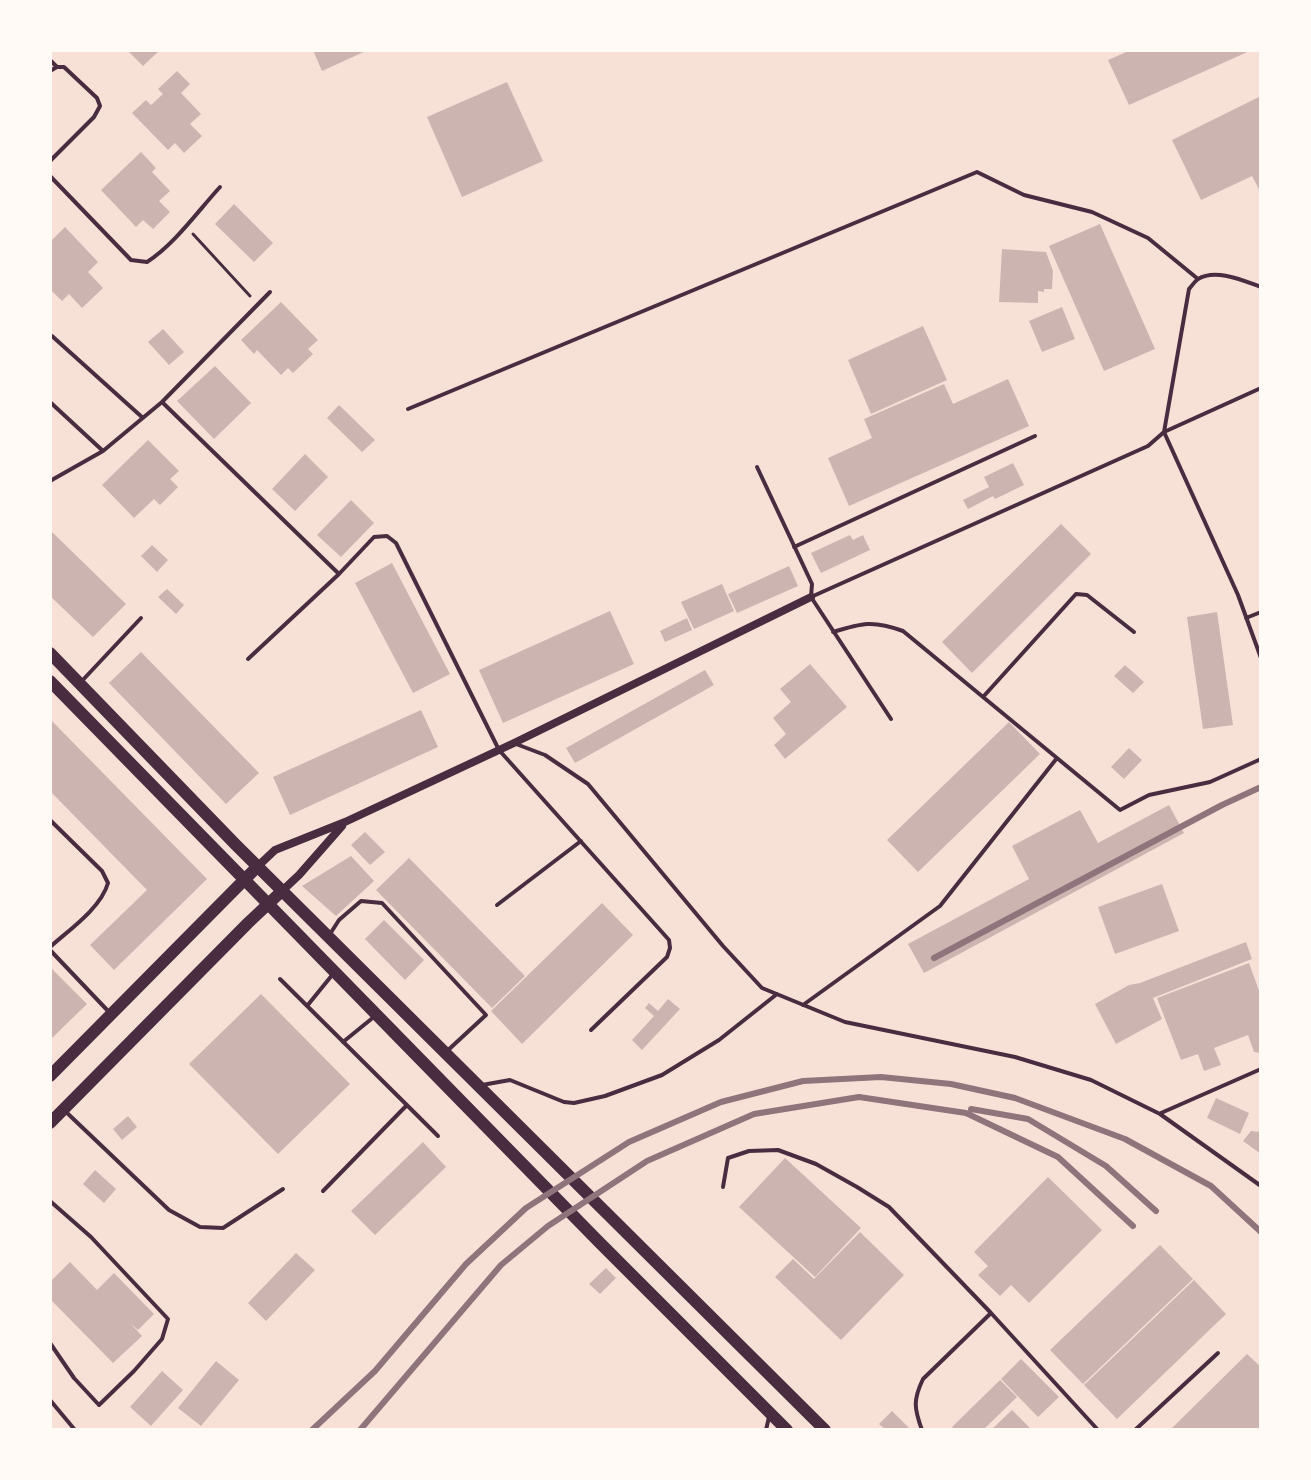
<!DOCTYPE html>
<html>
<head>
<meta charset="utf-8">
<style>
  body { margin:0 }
  #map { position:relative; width:1311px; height:1480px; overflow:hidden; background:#f7e1d7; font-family:Lora,serif }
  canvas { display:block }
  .frame { position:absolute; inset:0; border:52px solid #fffaf5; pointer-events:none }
</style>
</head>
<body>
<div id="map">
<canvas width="1311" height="1480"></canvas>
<div class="frame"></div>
</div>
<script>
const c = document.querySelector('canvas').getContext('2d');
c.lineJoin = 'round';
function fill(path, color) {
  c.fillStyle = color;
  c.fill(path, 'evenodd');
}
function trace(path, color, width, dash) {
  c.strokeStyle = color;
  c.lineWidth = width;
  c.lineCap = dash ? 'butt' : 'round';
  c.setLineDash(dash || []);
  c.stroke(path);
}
fill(new Path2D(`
  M127 50H160L143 66Z
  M313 50H368L322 71Z
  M1131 50H1252L1129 105 1108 60Z
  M177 71 190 84 181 93 201 114 190 124 202 136 184 153 175 143 168 150 132 113 146 100 151 105 163 94 158 89Z
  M507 82 543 161 462 197 427 117Z
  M1261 96V193L1252 176 1201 200 1172 140Z
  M141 152 156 168 152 172 170 191 159 201 170 212 153 229 143 220 136 227 101 190Z
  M234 204 273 243 254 262 215 224Z
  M1100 224 1155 349 1104 371 1049 246Z
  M65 227 98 262 88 272 103 288 82 308 69 294 62 301 50 289V242Z
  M1002 249 1046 252 1053 271 1052 289H1044V292L1038 291V303L999 302Z
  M281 302 318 340 308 349 313 354 293 373 288 368 281 375 257 350 254 354 241 340Z
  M1062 307 1075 339 1042 352 1029 321Z
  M923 326 947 380 871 414 848 360Z
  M163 329 184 352 169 365 148 342Z
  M215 366 251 403 214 439 177 401Z
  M1008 379 1029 426 849 506 828 458 872 438 864 419 944 384 953 404Z
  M339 405 375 440 362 452 327 418Z
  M148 440 179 471 170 479 178 487 160 505 154 499 134 518 102 485Z
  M305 454 328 477 295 511 272 489Z
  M1013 463 1024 485 995 499 993 496 968 509 963 500 989 487 984 477Z
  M351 500 374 523 341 557 317 535Z
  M1061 524 1091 554 972 673 942 642Z
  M50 530 126 604 93 637 50 596Z
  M850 535 853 540 863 535 870 550 821 573 811 553Z
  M152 545 168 560 157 572 141 556Z
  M392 563 450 674 413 693 355 583Z
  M789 566 798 586 737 613 728 594Z
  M722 584 734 611 694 629 681 602Z
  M167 589 184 605 176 614 158 597Z
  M610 611 634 664 503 723 479 670Z
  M1217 612 1233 725 1203 729 1187 617Z
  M687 618 692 630 665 642 660 631Z
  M141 652 259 773 226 804 109 683Z
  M810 664 847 707 785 759 774 745 786 734 773 718 791 702 780 689Z
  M1125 665 1144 682 1133 693 1114 676Z
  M705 670 714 685 575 763 566 748Z
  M421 710 438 747 290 815 273 777Z
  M50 719 207 879 114 970 90 945 147 890 50 791Z
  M1009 722 1040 754 918 872 887 840Z
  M1129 748 1142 760 1124 779 1111 767Z
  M1169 805 1184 833 924 973 908 944 1029 879 1012 846 1080 810 1098 843Z
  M365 832 385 852 370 865 351 845Z
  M351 856 374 881 336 916 302 886Z
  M409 858 525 976 492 1008 376 890Z
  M1162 884 1179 931 1115 954 1098 907Z
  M602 903 633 935 522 1044 491 1011Z
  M384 920 424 960 405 980 365 939Z
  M1246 942 1252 959 1153 998 1162 1019 1116 1044 1095 1004 1129 985 1140 983Z
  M1249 963 1261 996V1053L1254 1052 1248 1035 1214 1048 1221 1065 1204 1071 1198 1054 1181 1060 1157 998Z
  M50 967 87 1004 50 1040Z
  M261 994 350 1084 278 1154 189 1064Z
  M668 999 680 1009 642 1050 632 1040 654 1016 645 1008 649 1003 658 1011Z
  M1216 1098 1249 1113 1240 1134 1207 1118Z
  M128 1116 137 1127 122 1140 113 1129Z
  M1251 1131 1261 1132V1154L1243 1141Z
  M423 1142 446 1167 375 1235 351 1211Z
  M785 1158 861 1228 815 1277 739 1207Z
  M95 1170 116 1189 104 1203 83 1184Z
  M1048 1177 1102 1230 1029 1303 1011 1285 1000 1296 978 1275 988 1266 974 1252Z
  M860 1232 904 1275 841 1340 775 1277 793 1259 814 1279Z
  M1160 1245 1193 1279 1083 1384 1050 1350Z
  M296 1253 315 1270 266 1321 248 1303Z
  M70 1262 97 1290 114 1273 154 1314 138 1330 130 1323 142 1336 113 1363 50 1299V1282Z
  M606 1268 616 1278 600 1294 589 1284Z
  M1194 1280 1226 1314 1117 1419 1084 1385Z
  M1247 1354 1261 1367V1430H1170Z
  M1021 1359 1059 1397 1038 1417 1001 1379Z
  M216 1361 239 1380 201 1426 178 1408Z
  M162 1371 183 1390 151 1426 130 1407Z
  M1000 1380 1017 1397 983 1430H955L952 1427Z
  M1012 1410 1032 1430H991Z
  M892 1411 911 1430H886L879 1424Z`), '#ccb4b1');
trace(new Path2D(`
  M193 234 250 296`), '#4a2c40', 3);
trace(new Path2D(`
  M50 60 57 67
  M50 71 57 67H64L97 98 100 106 94 117 50 161
  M50 176 131 260 147 262C174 245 198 211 220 187
  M52 336 143 418
  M1261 388 1164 432 1238 595 1261 658
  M50 402 103 451
  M162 402 339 574
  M408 409 977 172 1024 195 1092 212 1148 238 1198 279
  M757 467 812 584 811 597 891 719
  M50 481 103 451 162 402 270 292
  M794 547 1035 436
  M811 597 1148 446 1164 432 1189 289C1192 286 1194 282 1198 279 1216 268 1244 281 1261 287
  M1246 618 1261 612
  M833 632C862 623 873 620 903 631L1120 810 1149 795 1210 782 1261 759
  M248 659 339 574 374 537 387 536 396 543 499 750 669 940 670 948 667 957 591 1030
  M80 683 141 618
  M983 697 1076 594 1087 595 1134 632
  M516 744 545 755 588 784 723 946 762 988 845 1022 1015 1057 1091 1080 1160 1114 1261 1186
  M50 820 102 871 108 883C101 908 69 930 50 947
  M497 905 581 841
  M330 934 339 920 361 901 382 903 486 1015 446 1052
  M50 950 109 1012
  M280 979 438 1136
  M803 1005 940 906 1057 758
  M307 1006 333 974
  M343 1042 375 1016
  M482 1085 510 1080 564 1102 574 1103 605 1096 662 1075 719 1040 777 994
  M65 1111 169 1210 200 1227 223 1228 283 1189
  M1161 1113 1261 1069
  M723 1187 728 1158 749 1151 778 1150 816 1164 857 1187 889 1207 991 1313 1098 1430
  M323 1191 407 1105
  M50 1201 91 1237 168 1319 162 1339 134 1371 99 1405 74 1378 50 1343
  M50 1400 75 1430
  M766 1430 769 1417
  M922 1430C914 1408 913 1400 923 1379L991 1313
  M1135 1430 1218 1353`), '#4a2c40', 4);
trace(new Path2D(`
  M258 866 275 850 345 822 514 743 811 597
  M283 890 299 875 342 826`), '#4a2c40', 8);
trace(new Path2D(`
  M50 1076 258 866
  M50 1123 248 923 283 890`), '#4a2c40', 12);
trace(new Path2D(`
  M50 653 236 845 825 1430
  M50 681 599 1242 787 1430`), '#4a2c40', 12);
trace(new Path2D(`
  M934 958 1222 805 1261 787
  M971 1109 1028 1119 1106 1166 1156 1211
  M312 1430 375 1371 466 1264 526 1208 629 1142 721 1102 803 1081 881 1077 951 1084 1015 1098 1125 1139 1211 1186 1261 1232
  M360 1430 501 1265 548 1226 647 1161 754 1114 859 1097 966 1113 1058 1157 1133 1226`), '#8f747c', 6);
</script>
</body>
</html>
